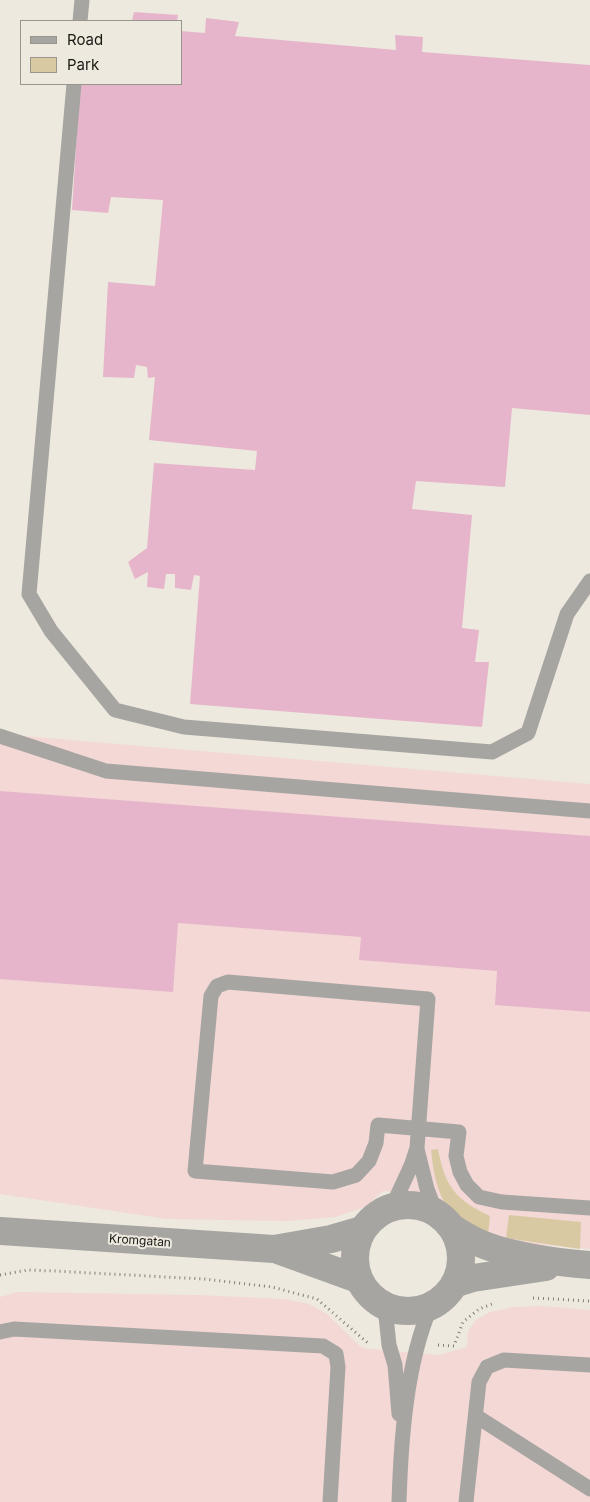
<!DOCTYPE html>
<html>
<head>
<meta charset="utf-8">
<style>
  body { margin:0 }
  #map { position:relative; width:590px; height:1502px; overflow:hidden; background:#ede9de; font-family:Inter,sans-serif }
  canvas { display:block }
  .legend { position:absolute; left:20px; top:20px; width:162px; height:65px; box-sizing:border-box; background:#ede9de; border:1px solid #98958d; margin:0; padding:6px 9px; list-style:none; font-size:15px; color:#181713 }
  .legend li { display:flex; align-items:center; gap:10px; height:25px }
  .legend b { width:25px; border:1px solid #98958d }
</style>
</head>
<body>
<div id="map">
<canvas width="590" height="1502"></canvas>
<ul class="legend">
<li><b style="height:6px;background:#a7a5a1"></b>Road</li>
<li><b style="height:14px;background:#d9c9a2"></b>Park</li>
</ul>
</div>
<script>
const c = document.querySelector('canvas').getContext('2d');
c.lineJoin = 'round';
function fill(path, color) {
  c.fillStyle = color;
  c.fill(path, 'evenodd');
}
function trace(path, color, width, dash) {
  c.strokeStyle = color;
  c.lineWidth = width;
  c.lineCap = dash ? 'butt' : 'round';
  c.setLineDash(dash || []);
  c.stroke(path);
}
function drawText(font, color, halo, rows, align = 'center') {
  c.font = font + ' Inter,sans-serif';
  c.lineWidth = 4;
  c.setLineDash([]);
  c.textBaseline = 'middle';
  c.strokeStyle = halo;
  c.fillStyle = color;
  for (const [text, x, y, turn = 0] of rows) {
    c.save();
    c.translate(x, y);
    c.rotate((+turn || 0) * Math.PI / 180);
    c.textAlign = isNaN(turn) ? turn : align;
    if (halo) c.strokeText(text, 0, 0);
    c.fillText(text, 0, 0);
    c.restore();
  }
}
fill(new Path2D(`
  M0 734 590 784V1249L531 1244 488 1236 465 1225 449 1211 438 1196 383 1191 365 1207 335 1217 286 1221 167 1219 0 1194Z
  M18 1292 198 1295 284 1299 309 1304 327 1314 362 1348 439 1355 467 1347 468 1331 476 1320 490 1312 514 1307 543 1306 590 1310V1502H0V1297Z`), '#f3d8d6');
fill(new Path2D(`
  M438 1149C445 1187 456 1200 490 1216L488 1234C480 1230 471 1226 464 1222 438 1206 434 1176 431 1150Z
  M509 1215 581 1222 580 1249 506 1238Z`), '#d9c9a2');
fill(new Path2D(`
  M134 12 178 15 177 21H132Z
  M206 18 239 22 235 36 396 50 395 35 423 37 422 52 590 65V415L512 408 505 487 416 481 412 509 472 515 462 628 479 630 475 662H489L482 727 190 704 200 576 194 575 191 590 175 588V574H166L164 589 147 587 148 572 135 579 128 562 147 548 154 463 255 470 257 451 149 440 155 377 148 378 147 367 136 365 134 378 103 377 108 282 155 286 163 200 111 197 108 213 72 210 80 84H181V31L205 33Z
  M0 791 590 836V1012L495 1005 497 971 359 960 361 937 178 923 173 992 0 979Z`), '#e6b5cb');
trace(new Path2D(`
  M0 1275 28 1270 54 1271 204 1279 272 1287 317 1299 369 1344
  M533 1298 590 1301
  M438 1345 454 1346 463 1322 479 1309 492 1304`), '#817e77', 3, [1, 4]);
trace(new Path2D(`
  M80 21 82 0
  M74 84 29 594 51 631 115 710 184 727 492 752 528 733 567 614 590 581
  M0 736 106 771 590 811
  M417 1149 427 1189 436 1213
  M393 1205 411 1166 417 1148 428 999 228 982 217 986 211 996 195 1171 333 1182 356 1175 369 1161 376 1143 378 1125 459 1132 456 1156 460 1172 467 1185 479 1197 502 1202 590 1208
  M385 1307 389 1345 395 1365 399 1414
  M0 1332 14 1329 323 1346 336 1354 338 1367 330 1502
  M476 1416 590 1489
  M399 1502C401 1439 406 1364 431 1306
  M466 1502 479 1382 487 1367 504 1360 590 1365`), '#a7a5a1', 15);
trace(new Path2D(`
  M355 1258a53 53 0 1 1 106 0a53 53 0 1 1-106 0Z
  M452 1228C459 1232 467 1237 475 1241 503 1255 559 1263 590 1265
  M0 1231 274 1249 331 1239 362 1230
  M278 1250 358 1279
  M454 1284 473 1278 546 1267`), '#a7a5a1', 28);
drawText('12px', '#181713', '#ede9de', [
  ["Kromgatan",140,1241,4]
]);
</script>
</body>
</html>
